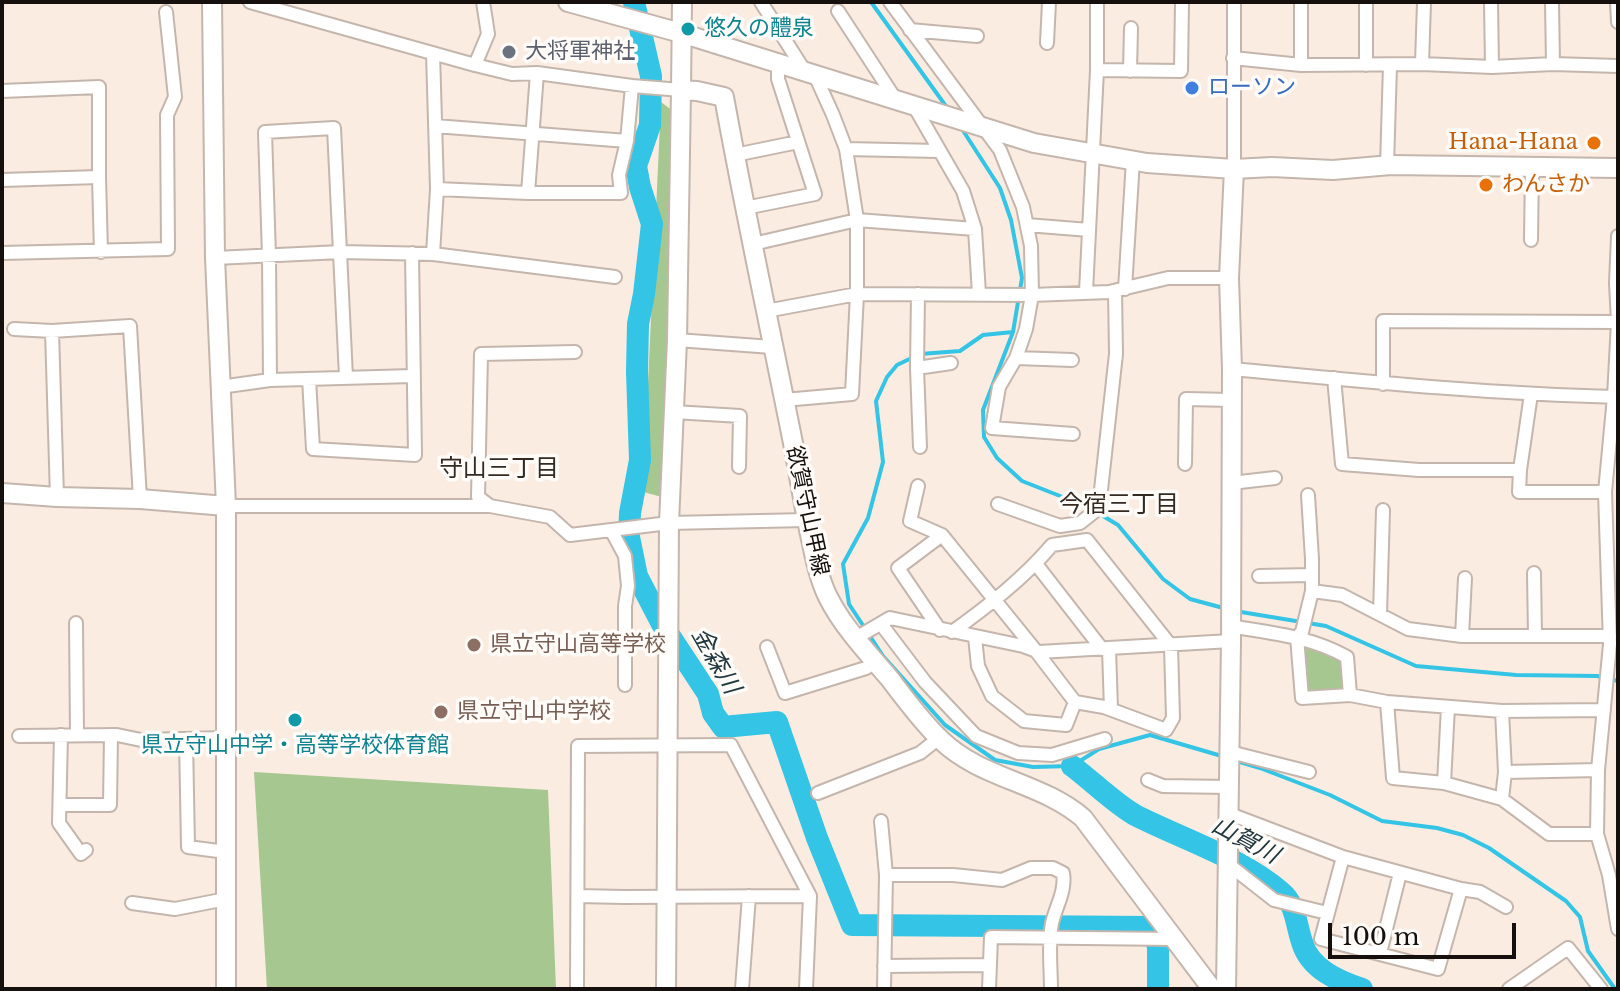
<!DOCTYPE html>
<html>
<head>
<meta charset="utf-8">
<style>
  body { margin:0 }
  #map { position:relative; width:1620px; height:991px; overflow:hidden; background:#faece1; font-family:"Libre Baskerville",serif }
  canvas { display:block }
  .frame { position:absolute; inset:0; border:4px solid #15100d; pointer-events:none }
  .scale { position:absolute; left:1328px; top:923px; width:188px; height:36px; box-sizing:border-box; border:4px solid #15100d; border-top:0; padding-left:10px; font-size:24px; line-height:28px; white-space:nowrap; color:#15100d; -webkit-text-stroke:6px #fefbf9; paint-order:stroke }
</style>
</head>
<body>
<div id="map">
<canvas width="1620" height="991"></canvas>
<div class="frame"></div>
<div class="scale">100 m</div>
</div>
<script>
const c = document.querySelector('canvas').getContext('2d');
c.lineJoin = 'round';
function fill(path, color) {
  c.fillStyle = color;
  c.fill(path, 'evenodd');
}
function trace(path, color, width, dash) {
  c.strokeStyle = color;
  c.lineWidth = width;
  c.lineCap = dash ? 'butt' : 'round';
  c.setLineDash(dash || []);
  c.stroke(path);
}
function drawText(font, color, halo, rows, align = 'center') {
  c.font = font + ' "Libre Baskerville","Noto Sans JP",serif';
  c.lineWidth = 7;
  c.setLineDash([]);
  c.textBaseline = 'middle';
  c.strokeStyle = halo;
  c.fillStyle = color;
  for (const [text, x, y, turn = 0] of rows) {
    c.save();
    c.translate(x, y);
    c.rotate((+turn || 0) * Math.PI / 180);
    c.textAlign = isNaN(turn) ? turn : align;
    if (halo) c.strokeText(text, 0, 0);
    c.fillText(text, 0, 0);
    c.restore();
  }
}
fill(new Path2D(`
  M661 102 673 111 662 497 643 492Z
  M1300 644 1343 658 1347 693 1304 695Z
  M254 772 548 790 556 989H267Z`), '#a6c790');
trace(new Path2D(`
  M871 2 948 109
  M962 129 1000 188 1011 220 1022 278 1013 332 983 410 984 437 997 458 1022 481 1088 507 1118 525 1163 579 1190 599 1227 609
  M1013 332 983 335 960 351 920 354 897 365 887 377 876 401 883 462 868 518 843 564 849 604 883 656 945 725 995 760 1033 767 1072 766 1099 749 1150 735 1225 757
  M1235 611 1326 626 1416 666 1516 675 1597 676 1618 681
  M1233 760 1260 768 1330 795 1382 821 1437 828 1463 835 1489 848 1566 901 1580 917 1588 951 1615 989`), '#33c4e6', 4);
trace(new Path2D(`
  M634 2 651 76 650 125 636 166 640 187 652 224 644 294 638 324 637 372 640 460 630 513 629 537 637 576 662 624 708 694 713 713 723 727 777 722 817 838 852 925 1152 927 1158 947V989
  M1072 766C1091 780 1115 804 1135 815 1182 839 1242 858 1281 892 1296 904 1296 925 1302 942 1310 969 1338 981 1362 989`), '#33c4e6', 22);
const street = new Path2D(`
  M250 2 475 65 512 74 537 73 632 86 681 90
  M761 2 804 70
  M890 2 1000 150 1023 207 1031 246 1032 295 1026 329 1016 358 999 387 992 428 1073 434
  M1301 2V65
  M1366 2V65
  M1491 2 1492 67
  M1552 2 1553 64
  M1617 2 1618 22
  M838 11 896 100
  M910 30 977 36
  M1047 43 1049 2
  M1233 58 1301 65 1422 64 1492 67 1553 64 1618 66
  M1422 64 1424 2
  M475 65 488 34 483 2
  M1097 70 1181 71 1182 2
  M1130 71 1131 28
  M2 91 99 87V177L101 252
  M914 106 963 191 975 229 979 294
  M435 126 627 141
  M846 149 939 151
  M735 155 798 142
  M1387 166 1390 65
  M1234 169V2
  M2 180 99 177
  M437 189 528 193H621L619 175 627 141 632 86
  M528 193 537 73
  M745 208 815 194 778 79V62
  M1027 225 1089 230
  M1618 236 1616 283 1618 322 1614 397 1605 492 1610 644 1598 770 1597 834 1609 875 1618 929
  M1531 240 1532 167
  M753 244 857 220 975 229
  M2 253 168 249 167 115 175 97 166 12
  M433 254 437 189 433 53
  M215 258 341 252 433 254 615 277
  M1125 289 1133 160
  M1086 292 1097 70V2
  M918 294 917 368 920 447
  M766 311 857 294 1032 295 1109 292 1168 278H1229
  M14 329 52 331 130 326 140 499
  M52 331 57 497
  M677 340 772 347
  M1016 358 1072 360
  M917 368 951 363
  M1232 369C1360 381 1489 394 1618 397
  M1334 378 1342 464 1419 470H1520
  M309 379 313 449 415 455 412 253
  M270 380 269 256 265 132 334 128 346 377
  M1383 384V321L1618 322
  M220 387 270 380 413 376
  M1531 394 1520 470 1519 492H1605
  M784 400 852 394 857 294V220L846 149 833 115 814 73
  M674 412 740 416 739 467
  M1185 464 1186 399 1232 400
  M1231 483 1275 478
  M918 486 910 521 942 535 1036 651 1075 702 1104 707 1166 730 1173 718 1171 646 1087 540 1052 545C1023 579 988 606 952 632
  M998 504 1060 526 1080 523 1099 508 1116 354 1115 291
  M226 506H490L550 517 570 535 669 523 807 520
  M490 506 478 497 481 354 575 352
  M611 530 625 556 628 586 625 606V685
  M1036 564 1102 649
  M1534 573 1535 636
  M1259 576 1311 575
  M1312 591 1342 595 1408 629 1462 636H1610
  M1380 614 1383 510
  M76 623 77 735
  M881 624 925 682 976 736 1018 753 1052 755 1105 739
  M1230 626C1270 633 1310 636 1347 657L1350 695
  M940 630 898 568 942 535
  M1462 636 1465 578
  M975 637 978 666 992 696 1024 721 1066 725 1075 702
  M1297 637 1302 698 1350 695 1387 702 1502 711 1604 710
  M1297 637 1302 632 1312 591V559L1308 495
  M856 638 890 618 1023 646 1039 652 1231 641
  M767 647 785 693 866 668 875 662
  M1109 649 1111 709
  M1387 702 1393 778 1444 783 1502 799 1549 834H1597
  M1502 711 1505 772 1502 799
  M61 735 59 823 81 854 86 850
  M19 736 117 735 141 740 226 738
  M186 739 188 847 226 852
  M1230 752 1309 772
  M1505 772 1598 770
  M1148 780 1163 786 1230 787
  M1444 783 1448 707
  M818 793 920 753 939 738
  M60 805H110L111 735
  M1230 814 1343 857 1461 889 1480 892 1506 907
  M881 821 886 875 884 989
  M1343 857 1321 939 1438 969 1461 889
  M1228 864 1274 900 1327 913
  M886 875H953L1002 880 1031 868H1053L1063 873C1066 891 1056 906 1052 923 1048 944 1051 968 1051 989
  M578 896 624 897 810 896
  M132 903 175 909 226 899
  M1380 953 1400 873
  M884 966 989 965
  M577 989 578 746 731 745 810 896 806 989
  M742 989 749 896
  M989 989 991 937 1175 939
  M1509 989 1568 948 1601 989`);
const secondary = new Path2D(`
  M212 2 215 258 226 506V989
  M568 2 681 33 1034 143 1147 163 1234 169 1272 167 1333 170 1391 165 1618 168
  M682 2 681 90 697 91 724 97C745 213 770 328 793 443 799 475 804 507 811 539 815 558 819 579 828 597 843 627 868 653 890 679 906 700 922 722 941 740 981 779 1041 782 1083 818L1212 989
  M2 493 57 497 140 499 226 506
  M666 989 669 523 677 340 681 90
  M1226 989 1231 641 1232 369 1229 278 1234 169`);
trace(street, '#c4b6ac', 16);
trace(secondary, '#c4b6ac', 22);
trace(street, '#fff', 12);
trace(secondary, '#fff', 18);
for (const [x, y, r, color] of [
  [688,29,8,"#0f9aa8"],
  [509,52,8,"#6b7280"],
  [1192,88,8,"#3f7fe0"],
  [1594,143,8,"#e8710a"],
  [1486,185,8,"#e8710a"],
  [474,645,8,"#8d6e63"],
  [441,712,8,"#8d6e63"],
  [295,720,8,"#0f9aa8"]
]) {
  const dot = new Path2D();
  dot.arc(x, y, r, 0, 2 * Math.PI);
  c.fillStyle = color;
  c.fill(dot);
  trace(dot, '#fefbf9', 3);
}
drawText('22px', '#0d838f', '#fefbf9', [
  ["悠久の醴泉",704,29],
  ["県立守山中学・高等学校体育館",295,746,"center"]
], 'left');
drawText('22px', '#5b616d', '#fefbf9', [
  ["大将軍神社",525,52]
], 'left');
drawText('22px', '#366cbe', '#fefbf9', [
  ["ローソン",1208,88]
], 'left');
drawText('22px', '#c56008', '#fefbf9', [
  ["Hana-Hana",1578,143],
  ["わんさか",1502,185,"left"]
], 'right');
drawText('22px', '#15100d', '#fefbf9', [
  ["欲賀守山甲線",807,511,78]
]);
drawText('22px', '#785e54', '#fefbf9', [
  ["県立守山高等学校",490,645],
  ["県立守山中学校",457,712]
], 'left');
drawText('24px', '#352a22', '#fefbf9', [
  ["守山三丁目",499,469],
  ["今宿三丁目",1119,505]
]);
drawText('italic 24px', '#21383f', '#fefbf9', [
  ["金森川",715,661,60],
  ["山賀川",1245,841,28]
]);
</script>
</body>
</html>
